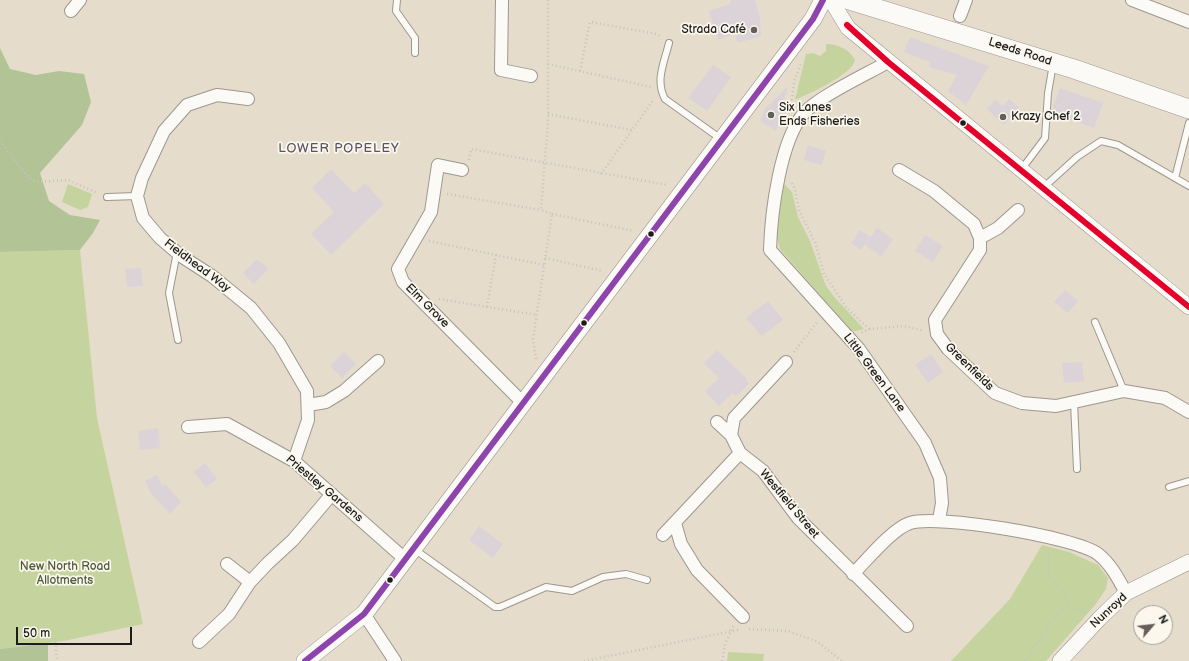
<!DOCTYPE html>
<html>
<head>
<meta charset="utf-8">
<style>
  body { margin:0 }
  #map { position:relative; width:1189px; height:661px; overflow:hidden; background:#e6dccc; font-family:"Balsamiq Sans",sans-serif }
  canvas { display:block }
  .north { position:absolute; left:1133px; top:605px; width:40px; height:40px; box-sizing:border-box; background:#fbf7ec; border:1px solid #a29f99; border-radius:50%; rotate:62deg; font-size:11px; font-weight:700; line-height:16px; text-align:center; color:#1c1c1c }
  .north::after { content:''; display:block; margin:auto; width:14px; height:18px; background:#635f5a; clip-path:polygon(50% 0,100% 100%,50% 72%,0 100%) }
  .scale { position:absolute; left:16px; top:627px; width:116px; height:18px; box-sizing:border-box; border:2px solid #1c1c1c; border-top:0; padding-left:5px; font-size:12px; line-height:14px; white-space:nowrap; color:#1c1c1c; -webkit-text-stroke:3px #fbf7ec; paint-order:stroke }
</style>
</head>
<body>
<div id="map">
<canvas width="1189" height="661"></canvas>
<div class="north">N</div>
<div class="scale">50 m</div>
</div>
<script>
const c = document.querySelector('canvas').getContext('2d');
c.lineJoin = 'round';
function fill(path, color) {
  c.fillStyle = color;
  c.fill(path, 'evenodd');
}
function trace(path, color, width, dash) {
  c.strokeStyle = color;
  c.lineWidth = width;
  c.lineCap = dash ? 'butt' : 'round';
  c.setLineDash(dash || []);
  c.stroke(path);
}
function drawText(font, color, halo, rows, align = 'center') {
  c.font = font + ' "Balsamiq Sans",sans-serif';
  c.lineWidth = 3.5;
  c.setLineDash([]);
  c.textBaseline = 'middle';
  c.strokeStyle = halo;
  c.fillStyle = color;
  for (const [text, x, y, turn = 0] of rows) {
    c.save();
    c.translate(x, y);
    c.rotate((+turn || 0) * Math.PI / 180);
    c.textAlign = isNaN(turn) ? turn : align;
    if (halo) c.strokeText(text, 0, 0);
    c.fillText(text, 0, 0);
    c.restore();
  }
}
fill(new Path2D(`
  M826 44C838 44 849 49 855 60 852 75 810 93 795 100L806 54 813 53 820 56 826 51Z
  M68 184 92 194 88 207 80 210 62 202Z
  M784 184 792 192 798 217 810 241 826 286 835 298 864 329 852 332 780 249 776 234Z
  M80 250 97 418 143 624 64 641 0 649V252Z
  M1042 545 1069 552 1098 565 1108 578 1106 589 1095 605 1046 661H951L1010 599Z
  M728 652 764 654 763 661H727Z`), '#c5d49e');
fill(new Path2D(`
  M0 48 10 69 36 75 59 71 84 74 91 102 82 125 40 173 49 201 70 215 100 220 93 233 80 250 0 252Z
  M48 643V661H0V649Z`), '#b2c495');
fill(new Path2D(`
  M731 0H755L760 17 761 36 738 43 735 34 718 40 709 11 730 4Z
  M910 37 989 66 966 105 948 91 957 75 929 67 930 62 904 52Z
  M713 65 731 77 707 111 688 98Z
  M788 86 776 131 760 121 765 109Z
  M1060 88 1103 103 1094 128 1051 113Z
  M1009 99 1019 107 1004 125 987 109 995 100 1003 106Z
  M808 145 826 151 822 165 804 160Z
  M331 169 354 193 365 183 384 204 331 255 311 234 334 212 312 188Z
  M877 228 893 239 881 256 865 245Z
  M860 230 870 237 861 250 851 243Z
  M925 235 943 246 933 262 915 251Z
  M257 259 268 269 254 284 243 273Z
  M141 268 143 286 127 287 125 269Z
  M1065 290 1078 301 1068 313 1054 302Z
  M768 301 783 320 762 336 746 318Z
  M717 350 747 379 746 380 749 384 736 396 733 393 719 406 705 391 719 378 704 363Z
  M344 352 356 364 342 378 330 366Z
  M931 354 943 372 928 383 915 365Z
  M1082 362 1084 381 1064 383 1062 363Z
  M158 428 160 448 140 450 138 431Z
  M205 463 217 479 206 487 194 472Z
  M157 475 162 486 165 484 181 502 170 514 150 492 145 481Z
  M479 526 503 544 493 558 469 540Z`), '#dbd3d8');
const service = new Path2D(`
  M397 0 396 11 415 38V53
  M669 43C664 63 655 81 665 99L721 139
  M1021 170 1045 138 1048 93 1053 64
  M1175 178 1189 123
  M1044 187 1077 157 1101 141 1118 145 1189 186
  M107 197 137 196
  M177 252 169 293 178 340
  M1095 322 1124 391
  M1074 402 1077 469
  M1169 487 1189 481
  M414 549 495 607H500L546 587 572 591 603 577 626 574 647 580`);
const minor = new Path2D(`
  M502 0 501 70 531 76
  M1132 0 1189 22
  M71 11 80 0
  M960 16 966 0
  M888 62C867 74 820 96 805 112 780 139 771 214 770 250L859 349 925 443 940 478 942 503 939 520
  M248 99 217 95 187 105 164 131 142 178 137 196 143 218 160 238 181 256 212 276 251 308 279 343 307 391 308 420 294 461
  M462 170 438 165 431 212 398 269 403 282 524 404
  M899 170 934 191 974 224 980 238V250L935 320 937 334 948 349 995 393 1022 403 1056 406 1124 391 1165 398 1189 412
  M980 238 998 228 1018 210
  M308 405 326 402 344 391 378 361
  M717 422 731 435 740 453 763 471 798 518 907 626
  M188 427 227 424 294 461 406 560
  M731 435 734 418 786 362
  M675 523 681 544 697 570 743 617
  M663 535 740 453
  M227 564 250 582
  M853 574C867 560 892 529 910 523 936 514 1076 537 1098 554 1111 564 1119 580 1126 593
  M364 614 395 661
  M199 642 229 614 250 582 268 563 293 540 332 494`);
const tertiary = new Path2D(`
  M831 0 848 28 1189 307
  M1060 661 1099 619 1126 593 1189 562`);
const secondary = new Path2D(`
  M305 661 364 614 813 19 823 0`);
const primary = new Path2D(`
  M849 0 1074 69 1189 109`);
trace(service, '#9d978e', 8);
trace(minor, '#9d978e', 14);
trace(tertiary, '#9d978e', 16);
trace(secondary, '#9d978e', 18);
trace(primary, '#9d978e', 20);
trace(new Path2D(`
  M548 64 651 87
  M580 71 590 22 657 34 661 37
  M791 108 794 82 801 64
  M548 114 632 130
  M0 141 28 177 37 182 68 180 97 193
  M469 160 471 149 667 185
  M601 174 654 99
  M792 183 795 189 799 211 815 242 824 274 846 307 869 329 861 333
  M447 194 541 210
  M552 214 634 231
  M429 241 544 265
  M545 258 603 271
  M439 299 537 315
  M487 307 496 255
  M869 329 904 326 924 331
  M794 352 818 321
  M536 359 533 339 552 214 541 210 548 122V0
  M1048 550 1049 579 1064 591 1070 606
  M749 629 788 631 818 642 842 661
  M55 638 57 661
  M584 661 738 630
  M722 661 725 644 734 625
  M1025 661 1057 612 1070 606 1085 613`), '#c6c3bf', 2.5, [1, 3]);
trace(service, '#fbfaf7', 6);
trace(minor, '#fbfaf7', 12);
trace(tertiary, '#fbfaf7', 15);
trace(secondary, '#fbfaf7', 17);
trace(primary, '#fbfaf7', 19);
trace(new Path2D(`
  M305 661 364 614 813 19 823 0`), '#8e44ad', 6);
trace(new Path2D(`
  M847 25 888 62 1189 307`), '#e4002b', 6);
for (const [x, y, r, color] of [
  [754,30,4,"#635f5a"],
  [771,115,4,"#635f5a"],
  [1003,117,4,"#635f5a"],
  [963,123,3.5,"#1c1c1c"],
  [651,234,3.5,"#1c1c1c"],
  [584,323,3.5,"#1c1c1c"],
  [390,580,3.5,"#1c1c1c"]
]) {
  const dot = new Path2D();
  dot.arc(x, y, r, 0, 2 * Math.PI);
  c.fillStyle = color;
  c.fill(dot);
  trace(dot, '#fbf7ec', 1.5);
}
drawText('12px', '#1c1c1c', '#fbf7ec', [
  ["Strada Café",746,30,"right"],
  ["Six Lanes",779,108],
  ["Ends Fisheries",779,122],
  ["Krazy Chef 2",1011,117]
], 'left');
drawText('12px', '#1c1c1c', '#fbf7ec', [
  ["Leeds Road",1020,52,18],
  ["Fieldhead Way",197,266,37],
  ["Elm Grove",427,306,45],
  ["Greenfields",969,367,44],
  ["Little Green Lane",874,373,53],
  ["Priestley Gardens",324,489,40],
  ["Westfield Street",789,504,50],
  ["Nunroyd",1109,611,-43]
]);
drawText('12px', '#4e5a3c', '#fbf7ec', [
  ["New North Road",65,567],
  ["Allotments",65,581]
]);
c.letterSpacing = '1px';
drawText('13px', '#595268', '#fbf7ec', [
  ["LOWER POPELEY",339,149]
]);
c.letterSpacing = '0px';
</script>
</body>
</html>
